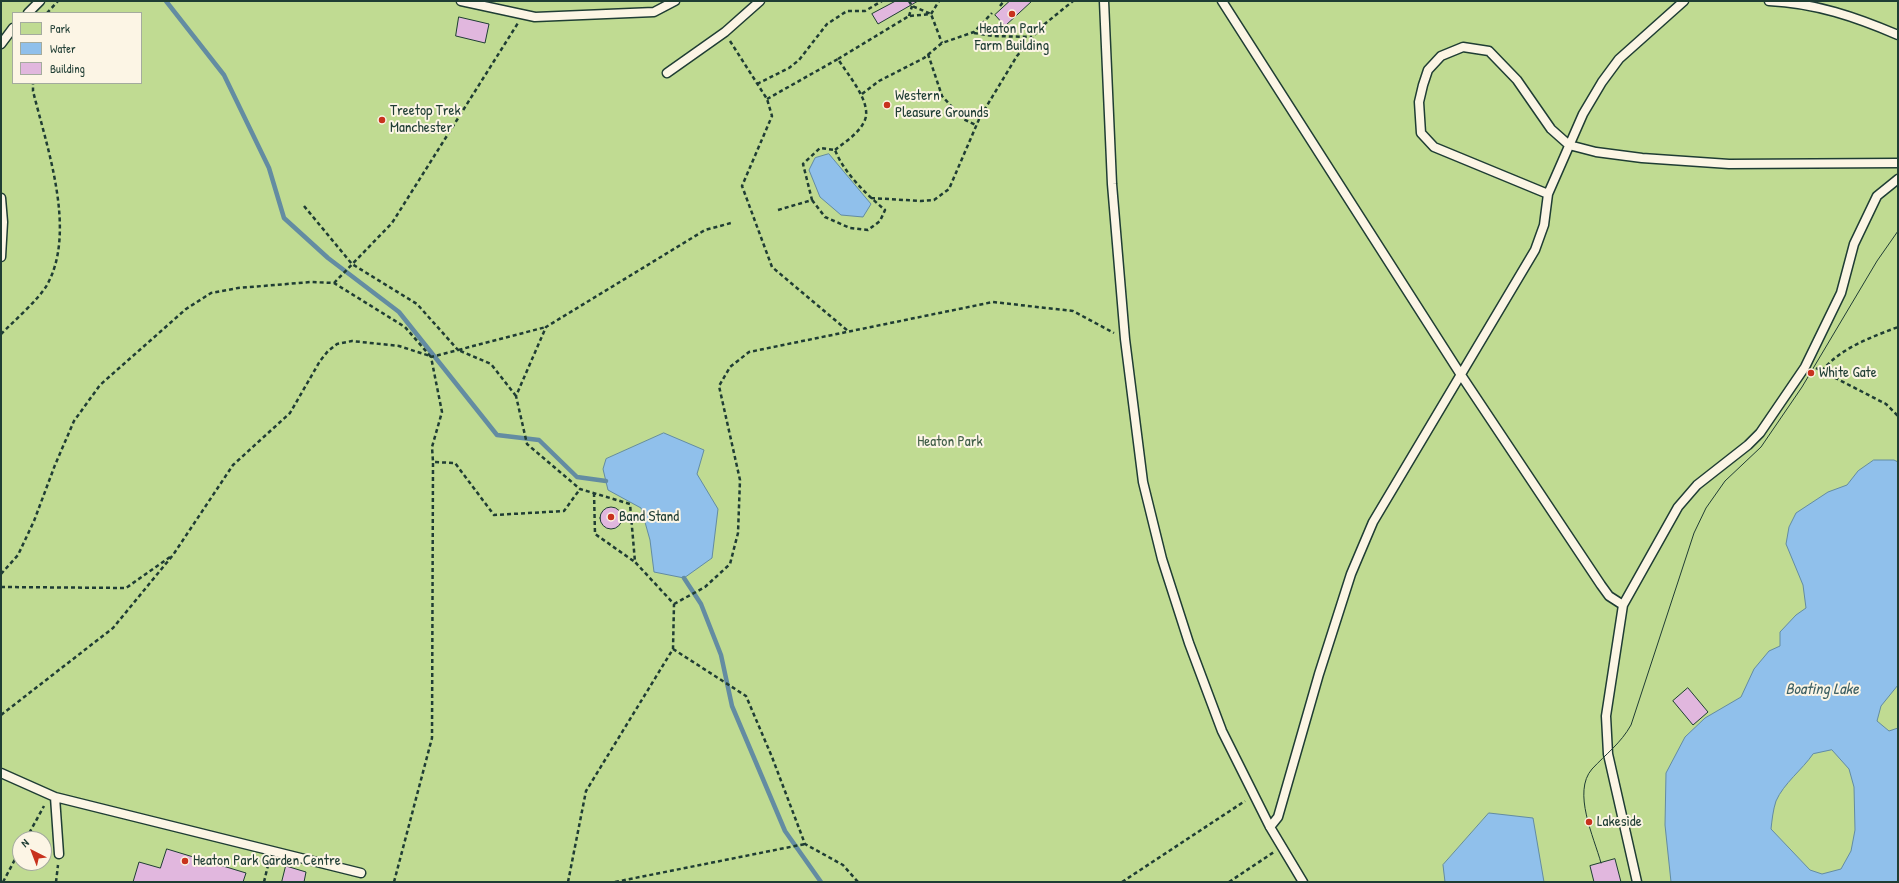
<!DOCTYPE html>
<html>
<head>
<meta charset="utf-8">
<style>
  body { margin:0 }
  #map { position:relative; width:1899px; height:883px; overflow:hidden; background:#f4e2e3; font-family:"Patrick Hand",sans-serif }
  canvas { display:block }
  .frame { position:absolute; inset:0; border:2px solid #1f3d34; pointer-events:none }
  .legend { position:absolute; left:12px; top:12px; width:130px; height:72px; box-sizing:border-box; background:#fcf5e5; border:1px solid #a4ab9e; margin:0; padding:5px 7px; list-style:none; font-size:12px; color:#1f3d34 }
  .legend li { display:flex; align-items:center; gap:8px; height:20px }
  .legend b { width:20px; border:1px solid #a4ab9e }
  .north { position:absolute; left:12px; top:831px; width:40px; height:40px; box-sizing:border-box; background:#fcf5e5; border:1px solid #a4ab9e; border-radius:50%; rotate:318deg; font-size:11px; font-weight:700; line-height:16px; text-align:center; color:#1f3d34 }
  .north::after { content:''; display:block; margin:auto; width:14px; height:18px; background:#c8321e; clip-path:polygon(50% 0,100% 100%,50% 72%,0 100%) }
</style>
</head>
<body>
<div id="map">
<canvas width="1899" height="883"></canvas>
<div class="frame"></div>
<ul class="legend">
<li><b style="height:11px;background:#c0db92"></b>Park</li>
<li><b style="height:11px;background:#90c0eb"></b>Water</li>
<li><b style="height:11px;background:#e1b7de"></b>Building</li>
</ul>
<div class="north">N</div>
</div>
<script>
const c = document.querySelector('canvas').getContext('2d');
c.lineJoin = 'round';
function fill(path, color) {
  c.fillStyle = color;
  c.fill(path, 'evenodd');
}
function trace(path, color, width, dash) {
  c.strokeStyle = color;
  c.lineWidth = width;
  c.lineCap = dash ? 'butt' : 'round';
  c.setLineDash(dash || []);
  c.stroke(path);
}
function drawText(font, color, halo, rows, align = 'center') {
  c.font = font + ' "Patrick Hand",sans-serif';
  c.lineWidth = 4;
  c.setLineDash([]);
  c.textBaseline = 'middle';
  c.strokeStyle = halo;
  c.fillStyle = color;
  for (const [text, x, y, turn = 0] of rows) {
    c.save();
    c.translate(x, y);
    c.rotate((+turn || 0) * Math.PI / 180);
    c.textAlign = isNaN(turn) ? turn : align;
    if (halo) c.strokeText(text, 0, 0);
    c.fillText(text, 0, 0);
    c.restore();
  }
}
fill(new Path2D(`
  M1 1H1898V882H1ZM13 13H141V83H13ZM20 839H44V863H20Z`), '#c0db92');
const water = new Path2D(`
  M829 154 871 204 863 217 841 215 820 197 809 170 815 158Z
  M664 433 704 450 697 474 718 509 712 558 684 578 654 572 650 540 641 508 608 490 603 469 606 459Z
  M1874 460H1894L1898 462V685L1881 706 1877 721 1889 731 1898 728V882H1671L1665 825 1666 773 1685 737 1705 718 1741 697 1754 669 1769 651 1780 646V632L1796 615 1806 608 1803 585 1786 544 1789 527 1796 513 1828 492 1847 485 1858 471ZM1832 750 1849 769 1854 787 1855 830 1851 851 1841 869 1822 874 1810 870 1771 829C1772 820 1773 810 1776 801 1784 783 1802 770 1813 754Z
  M1489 813 1533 818 1544 882H1445L1443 865Z`);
fill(water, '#90c0eb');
trace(water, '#638ca2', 1);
trace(new Path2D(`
  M166 1 224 75 269 168 284 218 328 258 399 312 497 435 539 440 577 477 606 481
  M684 578 701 604 721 655 732 706 785 831 821 882`), '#638ca2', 4.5);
const building = new Path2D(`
  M896 1H918L878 24 872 14Z
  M1010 1H1032L1005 26 995 15Z
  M459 17 489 24 485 43 456 36Z
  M600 518a11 11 0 1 1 22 0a11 11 0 1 1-22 0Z
  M1688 688 1708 712 1693 725 1673 701Z
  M167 849 246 873 243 882H133L139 862 160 868Z
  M1615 859 1621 882H1594L1590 866Z
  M286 866 306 872 304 882H282Z`);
fill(building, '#e1b7de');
trace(building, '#1f3d34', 1);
const service = new Path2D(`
  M461 1 535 17 654 12 675 1
  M1104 1 1112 184 1125 339 1143 482 1162 559 1189 643 1222 731 1270 827 1303 882
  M1222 1 1461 375 1601 585 1609 596 1623 605
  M1769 1C1815 3 1856 17 1898 35
  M28 13 40 1
  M1 44 13 28
  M667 73 725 32 760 1
  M1548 194 1434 147 1421 133 1419 102 1423 85 1428 70 1441 56 1463 47 1489 51 1517 80 1551 129 1569 145 1596 152 1642 158 1729 164 1898 163
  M1 198 3 222 1 257
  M1 773 55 797 361 873
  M55 797 59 854
  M1270 827 1278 817 1319 674 1351 574 1373 522 1535 250 1544 225 1548 194 1583 114 1602 82 1619 59 1684 1
  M1637 882 1608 754 1606 716 1623 605 1678 507 1697 485 1748 445 1760 433 1805 367 1841 293 1854 244 1877 196 1898 179`);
trace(service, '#1f3d34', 11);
trace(new Path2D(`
  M909 1 912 6 931 14 942 43
  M1000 6 1004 1
  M47 13 58 1
  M931 14 939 1
  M909 16 912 6
  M974 33 993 36 1032 37
  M730 41 767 99 772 116 742 186 772 267 848 331
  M928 54 942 96 963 119 976 125
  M838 59 909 16 931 14
  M757 84 789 68 799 60 827 24 847 11H865L882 1
  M862 94 879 81 924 58 942 43 974 32 992 13
  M767 99 838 59C847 74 874 104 864 122 858 134 845 142 835 150
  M871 198 921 201 934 200 949 189 980 117 1017 56 1041 27 1073 1
  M812 200 825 217 850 228 868 230 880 221 885 210C866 194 844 173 835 150
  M304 206 352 264 417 304 458 350 431 357 442 412 432 447 433 462
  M778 210 812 200 803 164 820 148 835 150
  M334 283 392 223 518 23
  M1 334C13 322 39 299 47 285 77 231 47 148 33 91V83
  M1816 368 1886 404 1898 416
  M1822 371C1840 348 1872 337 1898 327
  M516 396 491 364 458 350 546 327
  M594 493 595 534 635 562
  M1 574 18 555 34 521 55 465 74 421 100 385 186 309 211 293 238 288 311 282 334 283 405 327 431 357
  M1 587 126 588 170 557
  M674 604 705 587 730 564 738 533 740 480 719 386 730 367 749 352 993 302 1073 311 1114 333
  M673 649 746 696 772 757 805 844 843 865 858 882
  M1 715 113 628 173 555 233 465 290 413 320 361 328 351 337 344 352 341 399 346 430 356
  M26 839 44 806
  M3 882 20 850
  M56 882 58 865
  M264 882 269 861
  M394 882 432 738 433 462 455 463 494 515 564 511 580 489
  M568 882 586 791 673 649 674 604 635 562 630 504 580 489 527 444 516 396 546 327 705 230 731 223
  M615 882 805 844
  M1122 882 1245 801
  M1229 882 1274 852`), '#1f3d34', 2.5, [4, 3]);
trace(service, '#fcf5e5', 8);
trace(new Path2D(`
  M1601 863C1594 837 1572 792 1592 769 1606 754 1621 743 1631 725L1694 533 1706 508 1725 481 1761 447 1802 387 1877 261 1898 231`), '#1f3d34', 1);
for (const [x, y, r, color] of [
  [1012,14,4,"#c8321e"],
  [887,105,4,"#c8321e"],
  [382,120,4,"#c8321e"],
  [1811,373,4,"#c8321e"],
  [611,517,4,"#c8321e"],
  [1589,822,4,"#c8321e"],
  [185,861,4,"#c8321e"]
]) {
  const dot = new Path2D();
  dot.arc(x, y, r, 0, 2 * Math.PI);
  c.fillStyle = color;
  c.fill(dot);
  trace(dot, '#fcf5e5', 1.5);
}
drawText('15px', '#1f3d34', '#fcf5e5', [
  ["Heaton Park",1012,29,"center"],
  ["Farm Building",1012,46,"center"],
  ["Western",895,96],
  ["Pleasure Grounds",895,113],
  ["Treetop Trek",390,111],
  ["Manchester",390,128],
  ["White Gate",1819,373],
  ["Band Stand",619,517],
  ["Lakeside",1597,822],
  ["Heaton Park Garden Centre",193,861]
], 'left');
drawText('15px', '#3f5d47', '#fcf5e5', [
  ["Heaton Park",950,442]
]);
drawText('italic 16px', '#3b5e62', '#fcf5e5', [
  ["Boating Lake",1822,690]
]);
</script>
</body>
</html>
